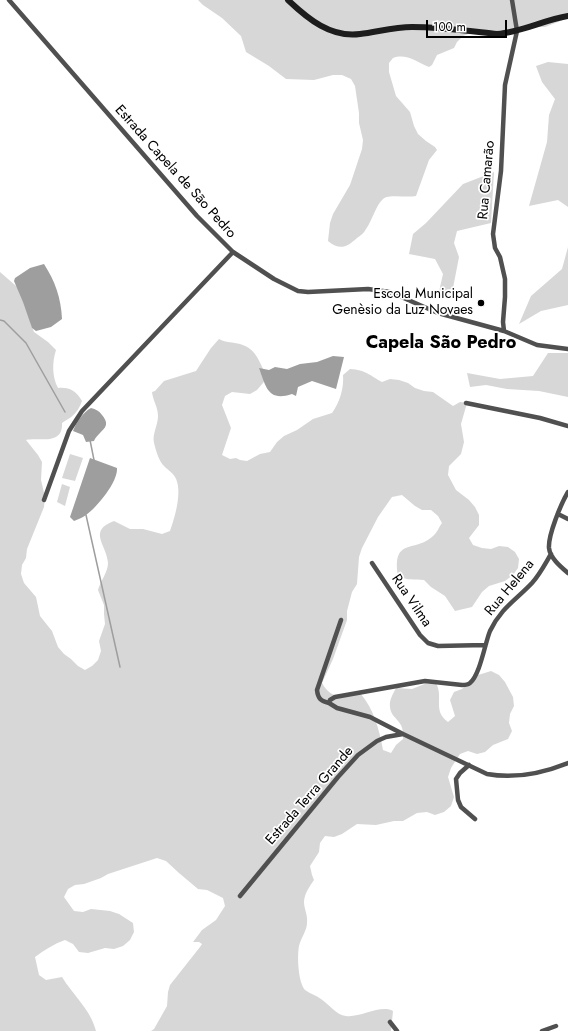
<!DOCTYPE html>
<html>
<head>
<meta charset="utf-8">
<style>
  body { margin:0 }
  #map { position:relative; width:568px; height:1031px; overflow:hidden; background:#fff; font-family:Jost,sans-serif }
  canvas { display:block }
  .scale { position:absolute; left:426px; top:20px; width:81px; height:18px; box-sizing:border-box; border:2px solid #000; border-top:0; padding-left:5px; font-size:12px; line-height:14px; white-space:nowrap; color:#000; -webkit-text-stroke:3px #fff; paint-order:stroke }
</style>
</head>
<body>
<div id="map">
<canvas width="568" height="1031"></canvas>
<div class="scale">100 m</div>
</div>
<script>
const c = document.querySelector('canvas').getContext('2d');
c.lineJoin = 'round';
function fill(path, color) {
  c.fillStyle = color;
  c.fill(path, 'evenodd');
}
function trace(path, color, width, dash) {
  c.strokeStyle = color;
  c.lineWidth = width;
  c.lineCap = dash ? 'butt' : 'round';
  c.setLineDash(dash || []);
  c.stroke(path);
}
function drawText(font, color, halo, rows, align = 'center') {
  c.font = font + ' Jost,sans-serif';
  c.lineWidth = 3.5;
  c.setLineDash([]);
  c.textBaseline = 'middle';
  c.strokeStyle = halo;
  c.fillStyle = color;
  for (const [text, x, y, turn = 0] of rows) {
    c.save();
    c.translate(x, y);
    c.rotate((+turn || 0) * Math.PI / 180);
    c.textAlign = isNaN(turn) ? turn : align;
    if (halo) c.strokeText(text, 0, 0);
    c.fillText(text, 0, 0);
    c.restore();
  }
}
fill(new Path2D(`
  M198 0H568V18L545 27H523L501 34 487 30H478L463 36 457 42 454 48 437 55 432 65 429 67C417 62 406 53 393 58L389 63V72L396 96 410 112 414 126 418 134 426 141 435 147 437 150 429 160 416 196C407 198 389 194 383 199 376 205 372 221 366 229 364 233 361 235 357 238 347 247 340 251 328 241L330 223 333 214 350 185 362 149 363 140 359 123V113L355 86 351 79 342 75H333L314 80 286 79 269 66 246 52 241 36 222 18 203 5Z
  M548 62 568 64V207L558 200 529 206 547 142 549 115 555 99 542 82 536 66Z
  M494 172 491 223 457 231 454 243 459 257 453 288 438 296 443 274 435 259 409 254 413 234 426 223 463 184Z
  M568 247V305L541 311 519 324 531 296 562 269Z
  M0 272 23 292 31 325 34 332 48 342 56 350C52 362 52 377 58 388 70 387 76 391 82 401 77 414 73 416 62 423 63 446 39 437 26 440L38 455 42 462 41 480 45 497 44 507 27 549 26 558 22 565 21 574 24 583 36 597 40 616 52 631 58 647 64 654 71 659 78 666 85 670 92 666 98 660 101 651 99 641 105 624 104 614V605L98 590C100 582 108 572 108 563 107 545 87 531 114 521L130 529H143L162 534 170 531C175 517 183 490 175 477 172 472 168 470 164 466 159 461 156 451 154 443 152 434 158 425 158 416 158 407 153 401 152 392L155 391 164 381 196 371 211 348 219 339C226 343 233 342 240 344 259 350 258 363 268 377L257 390 250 394 232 392 225 396 222 405 231 428 222 455 230 459 236 458 240 460 247 461 260 454 270 452 277 442 284 436 297 430 313 419 332 413C340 402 344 388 343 375L350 369C366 370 369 375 382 382L390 379 399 380 408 383 415 388 424 391 433 392 453 406 460 402 467 403 461 424 464 442 461 454 449 466 448 475 456 490 469 500 475 507 479 515V525L469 538 473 545 482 548 491 549 499 546 508 547 515 552 519 559 518 568 513 575 505 581 489 586 482 592 472 607 455 611 445 596 431 587 424 580C414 579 408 581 398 576 392 537 415 553 433 536 437 533 439 527 442 523L438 516 431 510H422L415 506 402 495 392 497 378 517 362 548 359 557 357 584 352 592 347 611V620L333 659 322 683C332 701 343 696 360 693 374 709 379 729 383 750L391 753 396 745 403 739C405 719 391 720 390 707 389 700 393 694 396 688L412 689 427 683H436C444 698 432 710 448 722L455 716 450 700 454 692 462 689 475 676 491 671 499 675 505 682 513 697 514 706 510 714 509 723 512 731 508 739 493 745 485 752 477 754 468 751 460 754 451 768 448 777 454 797 451 806 444 812 435 815 427 812 417 813 403 821H394L376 825 357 824 342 834 334 837 325 836 320 843 319 852 310 866 312 875 314 880C310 886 304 894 304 902 304 909 308 915 307 923 307 930 301 938 299 946 297 956 298 982 305 990 310 994 316 995 321 999 329 1004 336 1015 346 1016 360 1018 381 1004 393 1011L391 1031H151L154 1029 167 1006 168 992 170 985 200 947 202 944 199 942H193L202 930 216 920 225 906 223 898 207 890 198 889 179 873 166 861 157 858 108 874 101 878 84 884 75 885 68 889 64 897 74 911 83 912 91 909 110 911 119 914 133 923 134 932 130 940 123 946 114 949 105 948 88 953 79 952 73 944 65 940C54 944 44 950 35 957L39 975 46 980 62 977C73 995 91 1010 96 1031H0Z
  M548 353H568V397L539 391 507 389 486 385 470 387 467 373 500 379 533 376Z
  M70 454 83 458 75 481 62 478Z
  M62 484 70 487 65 506 57 502Z`), '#d7d7d7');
fill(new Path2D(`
  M44 264C55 281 61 298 62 319L51 327 36 331 32 328 23 302 14 281 15 278 30 268Z
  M333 356 344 357 336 389 312 381 298 387 296 396 292 394C268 402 266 387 259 368L269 370 275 367 287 369 300 364 317 362Z
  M91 408C96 409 99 411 102 415 113 428 99 430 94 441L86 442 83 435 73 431C76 423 83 412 91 408Z
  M90 458 117 468C118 482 97 507 86 515 82 518 78 519 74 521L70 517Z`), '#9e9e9e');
trace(new Path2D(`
  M0 320 4 321 26 343 65 412
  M90 440 94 460
  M86 515 120 667`), '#9e9e9e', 1.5);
trace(new Path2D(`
  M9 0 197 216 233 252 274 279 298 291 308 292 368 289 390 292 438 313 504 331 537 345 568 349
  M504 331 503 322 505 297V279L500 257 495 248 493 234 501 171 505 85 517 31 512 0
  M466 403 540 418 568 426
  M568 492C561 504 548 535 549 548 550 558 561 567 568 573
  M44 500 69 431 82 411 233 252
  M558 514 568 519
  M372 563 420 635 428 643 438 646 485 645
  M329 703C321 701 318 699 317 690L341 620
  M403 734 370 717 337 708 329 703 330 700 335 697 425 681 462 685C465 685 468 685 470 683 480 675 485 643 490 631 501 608 516 600 532 583 540 574 545 564 551 554
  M469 765 460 773 456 779 458 800 461 807 475 819
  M240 896 338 777 358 755 377 741 386 737 403 734 487 774C514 779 543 773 568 763
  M390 1022 397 1031
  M542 1031 556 1026`), '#505050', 4.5);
trace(new Path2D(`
  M288 0C308 19 331 38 360 34 377 32 394 27 412 27 440 27 469 31 497 34 521 32 544 20 568 16`), '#1d1d1d', 6);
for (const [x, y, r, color] of [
  [481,303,4,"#000"]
]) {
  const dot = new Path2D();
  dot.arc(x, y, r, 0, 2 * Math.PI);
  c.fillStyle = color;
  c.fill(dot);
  trace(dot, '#fff', 1.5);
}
drawText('14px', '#000', '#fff', [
  ["Estrada Capela de São Pedro",175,172,48],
  ["Rua Camarão",487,180,-85],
  ["Rua Helena",510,588,-50],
  ["Rua Vilma",411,601,56],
  ["Estrada Terra Grande",310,796,-49]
]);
drawText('14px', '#000', '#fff', [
  ["Escola Municipal",473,295],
  ["Genèsio da Luz Novaes",473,311]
], 'right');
drawText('bold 18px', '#000', '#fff', [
  ["Capela São Pedro",441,344]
]);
</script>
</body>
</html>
